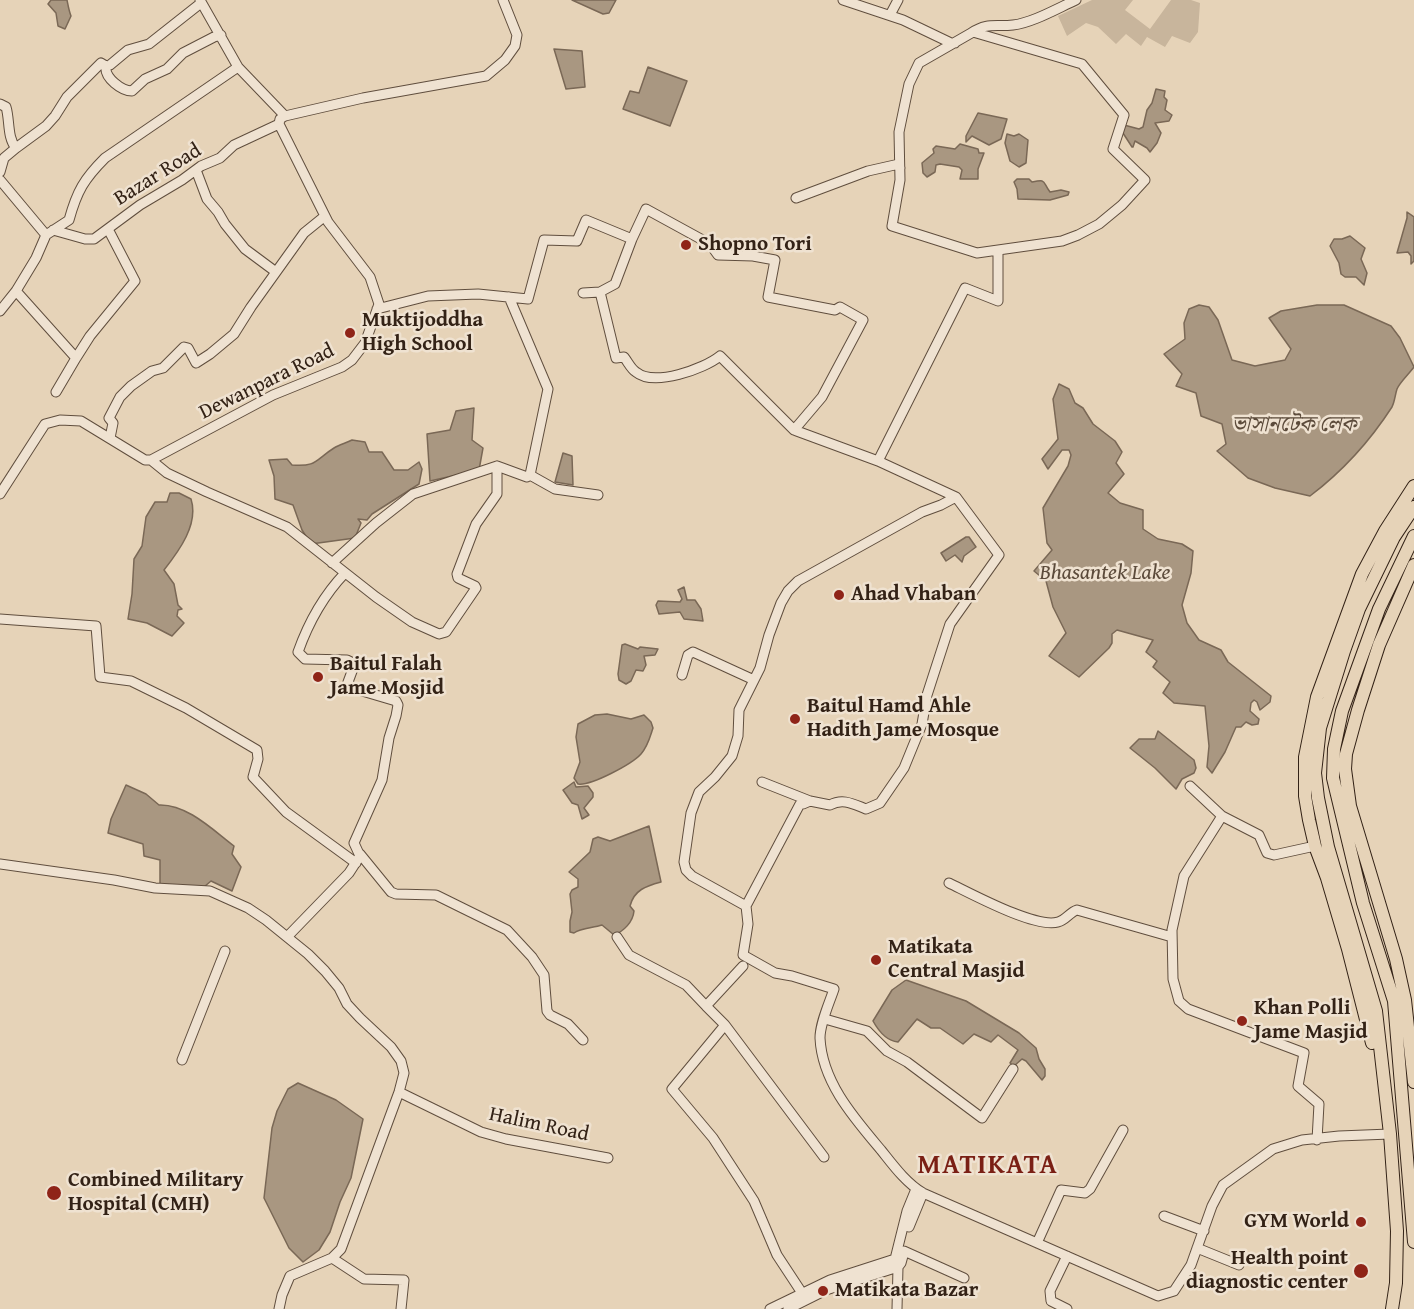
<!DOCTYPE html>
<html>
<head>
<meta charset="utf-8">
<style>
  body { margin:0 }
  canvas { display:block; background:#e6d3b8 }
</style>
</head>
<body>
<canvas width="1414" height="1309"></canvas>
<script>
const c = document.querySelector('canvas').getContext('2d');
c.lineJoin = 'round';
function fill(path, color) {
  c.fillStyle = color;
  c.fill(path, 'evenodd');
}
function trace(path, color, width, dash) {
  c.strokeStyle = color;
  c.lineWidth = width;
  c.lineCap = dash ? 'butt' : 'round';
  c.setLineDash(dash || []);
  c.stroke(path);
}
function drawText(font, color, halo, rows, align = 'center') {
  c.font = font + ' "Gentium Book Plus","Noto Serif Bengali",serif';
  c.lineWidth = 5;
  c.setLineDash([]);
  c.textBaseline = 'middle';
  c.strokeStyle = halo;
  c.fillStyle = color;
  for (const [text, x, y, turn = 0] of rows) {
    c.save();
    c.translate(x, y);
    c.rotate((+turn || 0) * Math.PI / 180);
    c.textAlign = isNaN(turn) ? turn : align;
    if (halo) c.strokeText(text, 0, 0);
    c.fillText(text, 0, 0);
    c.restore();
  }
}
fill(new Path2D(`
  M1092 0H1133L1125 10 1150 29 1171 0H1191L1200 3 1198 32 1190 43 1172 36 1165 47 1147 37 1141 46 1126 34 1116 44 1098 27 1086 23 1067 36 1058 16Z`), '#c8b59c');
const water = new Path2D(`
  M51 0H67C68 5 69 11 71 16L65 29 58 26 56 13 48 4Z
  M572 0H616L609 13 603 14Z
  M554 49 582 51 585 87 566 89Z
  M648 67 687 81 670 126 623 109 630 91 639 93Z
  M1156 89 1165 91 1164 97 1167 100 1165 110 1172 115 1169 121 1155 123 1161 133 1157 143 1150 152 1147 148 1135 141 1133 147H1132L1121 130 1124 125 1139 129 1143 127 1147 110 1152 103Z
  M978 113 1007 119 1001 139 989 145 972 136 966 142V136Z
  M1007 134 1014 136 1019 134 1028 140 1026 163 1019 167 1010 161 1005 143Z
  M960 144 978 149 979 153H984L978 169V179H960L962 170 959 167 940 164 936 165 935 172 927 177 923 173 922 163 934 153 933 149 936 146 955 149Z
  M1017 179H1029L1032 182C1047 179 1042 181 1050 192L1061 190 1069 192 1068 195 1050 200 1018 199 1017 189 1014 182Z
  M1407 212 1414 217V261L1411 264V256L1408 252 1397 253 1407 218Z
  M1350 236 1365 248 1361 259 1367 273 1364 285 1356 277H1345L1341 274 1339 263 1330 246 1334 239H1342Z
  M1199 305 1209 307 1218 320 1232 360 1255 366 1285 360 1291 349 1269 318 1281 311 1317 305H1344L1391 326 1400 338 1414 367C1409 374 1400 382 1397 389 1395 395 1395 401 1392 407 1370 441 1343 471 1310 496L1275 488 1248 478 1217 451 1226 444 1222 424 1201 416 1196 393 1176 386 1182 374 1164 354 1185 339 1184 323 1189 309Z
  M1059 384 1069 389 1075 403 1083 408 1093 424 1115 441 1122 452 1116 463 1124 474 1108 493 1120 503 1143 510V529L1158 539 1182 544 1193 551 1191 573 1182 605 1187 623 1199 640 1221 650 1228 662 1271 696 1270 702 1260 710 1257 702 1254 700 1251 703 1250 711 1259 719 1258 724 1252 725 1246 722 1241 727H1236L1225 752 1212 773 1207 767 1209 746 1205 706 1174 703 1163 693 1170 682 1153 667 1157 661 1146 652 1153 640 1117 630 1112 634V643L1109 648 1079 677 1049 656 1066 633 1053 607 1046 581 1034 571 1052 550 1047 543 1043 508 1068 466 1071 455 1069 450H1062L1048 469 1042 459 1058 439 1053 399Z
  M474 408 472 440 483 448 479 470 430 481 427 434 450 430 456 411Z
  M352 440 365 442 369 452H382L394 470H408L419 462 422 469 419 484 372 514 367 520 358 519 361 523 355 538 311 544 302 530 293 505 275 499 274 476 269 460 287 459 292 465C317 467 315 460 334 448 339 445 346 443 352 440Z
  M563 453 572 456 573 485 555 482Z
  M170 493H179L191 499C199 524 179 551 164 570L174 584 178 605 182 609 178 610 177 616 184 623 172 636 147 623 128 619 132 594 134 559 142 546 146 517 155 502H167Z
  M966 537H969L976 547 964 556 962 562 955 555 946 561 941 553Z
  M684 587 687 600H695L701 609 703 621 684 619 680 612 659 614 656 605 658 601 680 602 682 599 678 590Z
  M625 644 638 649 640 647 658 649 655 655 644 656 646 665 643 671 636 670 631 681 626 684 619 680 618 674 622 645Z
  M607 714 631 719 644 715 651 722 653 728C650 737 648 746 641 754 632 764 591 786 578 784L574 778 580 762 576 737 578 724 595 715Z
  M1158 731 1194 760 1196 768 1194 773 1182 779 1176 789 1155 768 1130 748 1139 739H1155Z
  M574 782 576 787 588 786 593 793V797L584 808 589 815 582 819 578 805 572 803 563 790Z
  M126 785 146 794 159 805C187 804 213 830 234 846L232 854 241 867 232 891 211 881 204 887 160 885V860L144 856 143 844 108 833 111 819Z
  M649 826 661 882C646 886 634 890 630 906L634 911C633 922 624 931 614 935L602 925C593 928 581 928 574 933L570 932V921L572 912 570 894 572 890 578 887V879L569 872 590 852 593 839 598 837 610 841Z
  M906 980 966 1001 1019 1033 1036 1048 1039 1059 1045 1069V1076L1042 1080 1026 1061 1022 1059 1014 1066 1010 1063 1018 1050 998 1035 991 1042 974 1034 963 1044 940 1028H931L917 1019 898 1042C887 1041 878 1030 873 1021L892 990Z
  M298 1083 336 1100 363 1119 351 1178 340 1202 330 1232 319 1250 303 1262 289 1248 264 1198 272 1128 277 1111 288 1089Z`);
fill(water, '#a99781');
trace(water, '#7a6856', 1.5);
const minor = new Path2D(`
  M200 0 238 67 285 116
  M843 0 903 20 951 43H955
  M890 15 898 0
  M973 32 1082 64 1124 115 1113 149 1145 180 1122 205 1099 224 1078 235 1062 241 977 253 892 226 900 180 899 132 909 84 919 63Z
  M971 33C988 22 995 27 1013 25 1032 23 1058 8 1076 0
  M106 66C104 78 122 91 132 91L145 79 167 69 183 53 214 37 221 35
  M0 104 6 107C10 120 7 138 16 148L46 126 55 116 67 97 101 63 106 66 110 65 128 50 149 44 201 3
  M196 170 207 199 218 212 225 224 245 249 276 272
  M0 172 4 158 16 148
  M0 180 46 235
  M796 198 868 171 899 164 900 168
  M53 230 85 239H94L140 205 182 180 201 166 220 158 234 145 279 124
  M632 239 646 209 710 244 718 255 753 256 775 260 768 297 835 310 840 307 863 320 822 397 794 430
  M16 291 76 358 56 392
  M600 292 616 358 624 357C628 362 631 369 636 372 654 387 704 369 720 356L794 430 878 461 956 497 999 555 950 624 927 695 922 724 904 768 880 803 866 809C853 804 843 798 830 805L810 801 762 782
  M377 309 428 296 478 294 528 299 544 240 577 241 586 220 632 239 615 284 600 292 583 293
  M0 311 16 291 36 258 46 235 69 220C77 191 84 179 105 158L238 67
  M76 358 90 336 135 281 108 229
  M110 438 113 423 109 418 120 397 131 386 152 371 163 368 184 347 188 348 196 363 210 354 234 334 251 307 304 233 325 216
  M151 460 167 473 207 492 287 527 376 597 412 622 439 634 446 632 476 588 475 586 458 578 457 574 476 524 497 494V466L527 477 530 475 548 389 509 297
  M878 461 965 288 998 301V250
  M530 475 555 489 598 495
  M0 494 45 424 60 420 81 421 145 460H151L273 395 342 367 352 360 365 343 379 304 370 277 328 222 279 124 280 119 285 116 363 98 486 76 505 60 515 46 517 35 503 0
  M332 563 376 523 413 494 497 466
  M0 619 96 626 100 677 131 681 186 708 257 750 258 759 253 777 286 812 356 863
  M682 675 688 655 693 652 754 680
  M1190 786 1222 816 1259 835 1267 853 1274 855 1315 846
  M810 801 803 804H800L746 906 748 924 743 955 775 973 792 976 834 989C829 1004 820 1023 820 1038 822 1082 854 1118 881 1150 893 1165 906 1183 923 1193L1158 1296 1174 1291 1191 1265 1212 1206 1223 1185 1273 1149 1302 1140 1339 1136 1390 1134
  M1222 816 1184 876 1172 930 1173 979 1179 1001 1188 1009 1304 1053 1298 1086 1319 1104 1317 1140
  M360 854 391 892 396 894 436 895 507 930 532 957 544 975 547 1011 550 1015 568 1024 583 1040
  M0 864 114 880 155 888 210 891 248 908 266 920 308 954 325 971 339 988 347 1004 360 1018 391 1047 401 1061 404 1073 399 1092 341 1249 332 1258 290 1276 282 1295 279 1309
  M949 883C970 893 1036 929 1058 922 1066 920 1070 912 1077 910L1172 937
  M746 906 692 876 686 870 684 862 691 813 699 792 715 777 732 756 738 736 739 710 760 668 769 635 781 603 788 591 798 581 922 512 941 505 956 497
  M287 937 349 873 360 856 354 843 382 780 389 738 396 716 398 705 396 701 352 688 348 682 354 666 353 663 347 660 305 659 298 652C309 621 323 596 345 573
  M617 937 629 955 686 985 706 1006
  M743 966 706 1006 725 1025 672 1089 713 1138 754 1201 777 1255 802 1293
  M825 1019 867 1031 887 1051 907 1062 982 1118 1013 1069
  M725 1025 824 1157
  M182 1060 225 951
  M399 1092 481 1132 506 1139 608 1158
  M1164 1216 1204 1231
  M909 1227 923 1193
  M1037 1243 1061 1190 1085 1193 1090 1189 1123 1130
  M1197 1248 1239 1265
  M904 1251 964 1278
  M1067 1256 1050 1291 1051 1301 1067 1309
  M332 1258 364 1279 404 1280 401 1309
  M770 1309 830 1280 895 1259 907 1211 916 1189
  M788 1309 826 1290 898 1267 901 1263 904 1252
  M897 1309 898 1267`);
const major = new Path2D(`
  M1414 536 1379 609 1342 711 1334 749 1333 778 1363 903 1394 1001 1414 1242
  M1414 565 1379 645 1358 710 1346 754 1345 769 1350 806 1396 959 1405 1000 1414 1082
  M1372 1043 1348 949 1327 878 1315 846 1309 820 1305 796V757L1317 697 1362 574 1385 531 1414 486
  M1392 1309 1396 1283 1397 1231 1390 1134 1376 1011 1328 847 1318 798 1315 773 1320 728 1344 651 1359 609 1394 537 1414 507`);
trace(minor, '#604e3e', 11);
trace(major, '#332216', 14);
trace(minor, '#efe2d1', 9);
trace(major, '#e6d3b8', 12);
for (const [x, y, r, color] of [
  [686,245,6,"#8f2418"],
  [350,333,6,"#8f2418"],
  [839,595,6,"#8f2418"],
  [318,677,6,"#8f2418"],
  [795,719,6,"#8f2418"],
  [876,960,6,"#8f2418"],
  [1242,1021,6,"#8f2418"],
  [54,1193,8,"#8f2418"],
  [1361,1222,6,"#8f2418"],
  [1361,1271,8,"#8f2418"],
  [823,1291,6,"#8f2418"]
]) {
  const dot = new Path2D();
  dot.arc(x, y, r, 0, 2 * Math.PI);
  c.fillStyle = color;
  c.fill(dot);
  trace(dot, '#efe2d1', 2);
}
drawText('21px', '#332216', '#efe2d1', [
  ["Bazar Road",158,175,-32],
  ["Dewanpara Road",267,382,-26],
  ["Halim Road",539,1125,12]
]);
drawText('bold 21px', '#332216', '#efe2d1', [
  ["Shopno Tori",698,245],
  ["Muktijoddha",362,321],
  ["High School",362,345],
  ["Ahad Vhaban",851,595],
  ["Baitul Falah",330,665],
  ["Jame Mosjid",330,689],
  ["Baitul Hamd Ahle",807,707],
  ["Hadith Jame Mosque",807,731],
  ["Matikata",888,948],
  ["Central Masjid",888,972],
  ["Khan Polli",1254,1009],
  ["Jame Masjid",1254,1033],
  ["Combined Military",68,1181],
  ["Hospital (CMH)",68,1205],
  ["GYM World",1349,1222,"right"],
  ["Health point",1348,1259,"right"],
  ["diagnostic center",1348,1283,"right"],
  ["Matikata Bazar",835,1291]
], 'left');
drawText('italic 22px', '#5c4b3b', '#efe2d1', [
  ["ভাসানটেক লেক",1294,425],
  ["Bhasantek Lake",1105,573]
]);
c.letterSpacing = '1.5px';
drawText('bold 27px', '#7a1f14', '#efe2d1', [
  ["MATIKATA",988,1166]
]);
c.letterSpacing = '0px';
</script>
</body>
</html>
